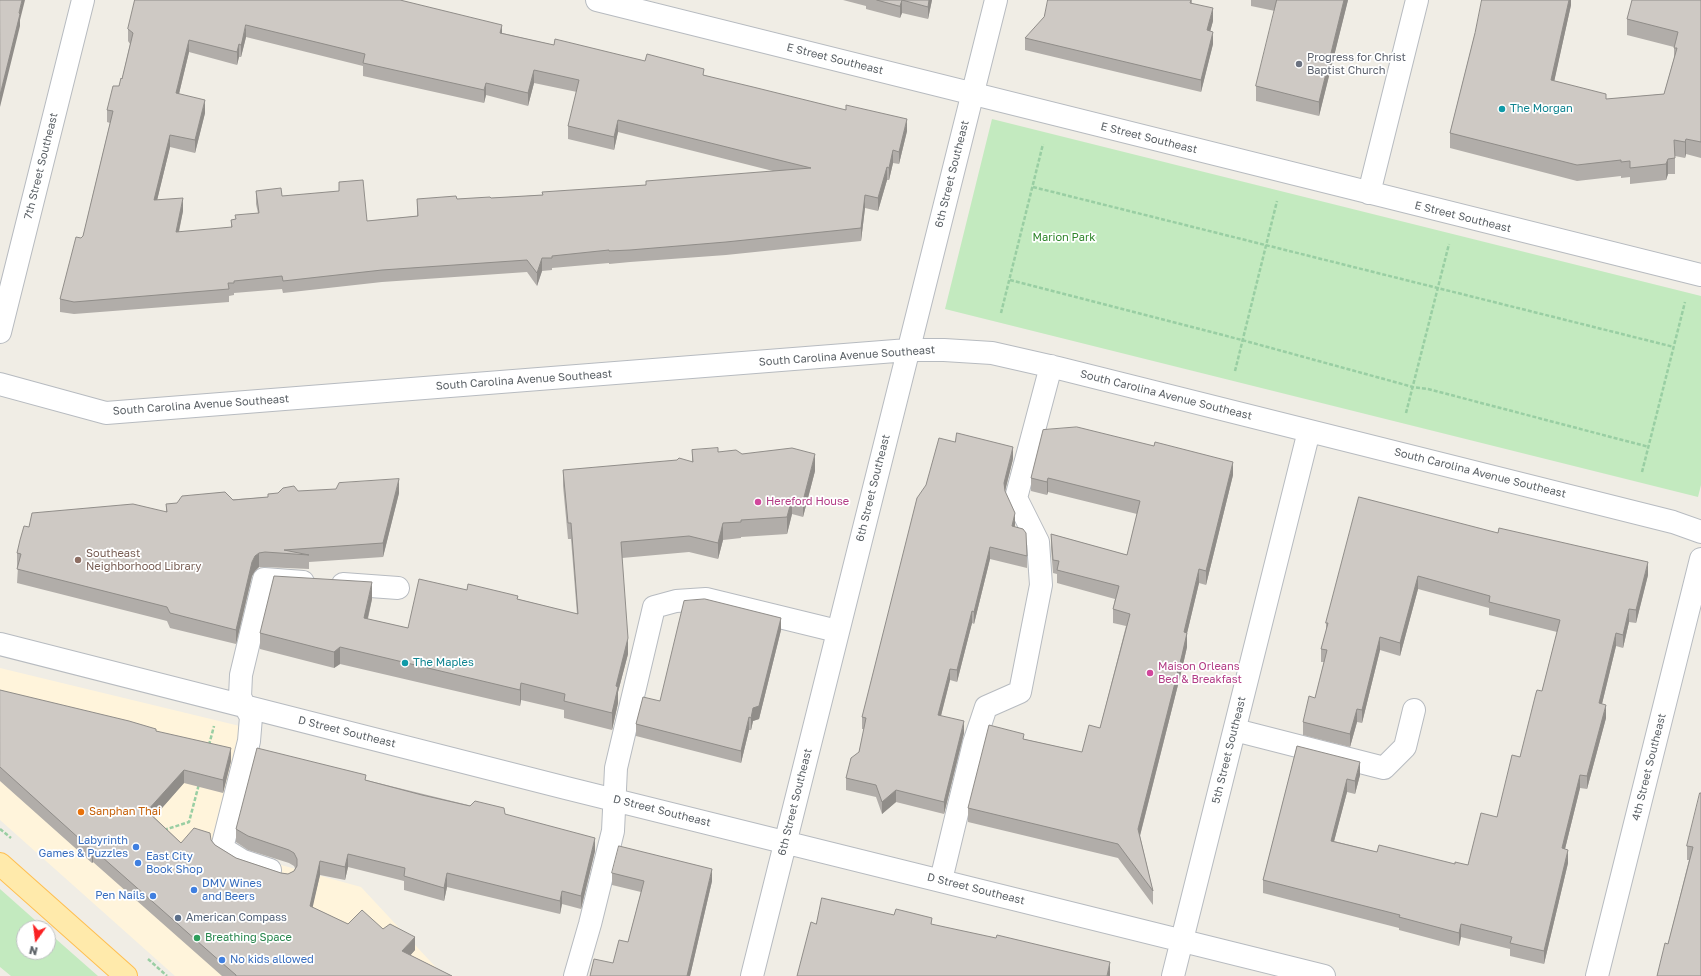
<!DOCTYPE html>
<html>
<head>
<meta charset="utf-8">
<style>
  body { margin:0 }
  #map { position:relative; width:1701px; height:976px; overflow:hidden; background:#f0ede5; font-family:"Golos Text",sans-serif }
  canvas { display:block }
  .north { position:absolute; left:16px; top:920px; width:40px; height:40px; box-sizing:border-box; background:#fff; border:1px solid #bec0c2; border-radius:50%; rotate:194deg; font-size:11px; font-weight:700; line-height:16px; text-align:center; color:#5c6267 }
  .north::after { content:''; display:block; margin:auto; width:14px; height:18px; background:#fa2123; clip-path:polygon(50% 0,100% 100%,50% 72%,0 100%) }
</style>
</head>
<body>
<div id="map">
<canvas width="1701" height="976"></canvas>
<div class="north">N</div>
</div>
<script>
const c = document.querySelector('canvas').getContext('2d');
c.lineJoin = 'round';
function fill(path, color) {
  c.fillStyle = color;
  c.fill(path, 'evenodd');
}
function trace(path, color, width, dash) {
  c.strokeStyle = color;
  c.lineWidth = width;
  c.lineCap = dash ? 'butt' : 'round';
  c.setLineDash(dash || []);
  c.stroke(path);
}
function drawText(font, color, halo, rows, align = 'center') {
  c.font = font + ' "Golos Text",sans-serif';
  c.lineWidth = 3.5;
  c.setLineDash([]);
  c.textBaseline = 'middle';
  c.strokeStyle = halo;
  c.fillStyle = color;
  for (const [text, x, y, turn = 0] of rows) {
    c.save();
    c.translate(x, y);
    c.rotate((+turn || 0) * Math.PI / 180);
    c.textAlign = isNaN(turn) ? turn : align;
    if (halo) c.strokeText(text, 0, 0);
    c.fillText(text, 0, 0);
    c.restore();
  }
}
fill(new Path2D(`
  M0 668 248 728 219 841 263 860 361 887 444 976H175L0 820Z`), '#fff4db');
fill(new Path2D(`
  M992 119 1701 296V485L1698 497 945 309Z
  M0 889 44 928H24V952H48V932L98 976H11L0 967Z`), '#c3eabf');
const minor = new Path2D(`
  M597 0 1701 275
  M1369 193 1417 0
  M0 332 83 0
  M0 384 106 413 908 350H944L992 353 1058 368 1673 522 1701 532
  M343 584 398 588
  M0 644 566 788 1324 976
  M1235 730 1384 768 1405 747 1414 710
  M270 870 243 861 222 848 249 741 251 717 240 697 241 675 264 579 303 582
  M941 880 974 743 986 707 1020 692 1041 585 1038 542 1016 498 1051 366
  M575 976 590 924 613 831 616 768 654 607 676 601 706 599 837 631
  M752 976 996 0
  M1173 976 1309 431
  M1597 976 1701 559`);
const major = new Path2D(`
  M0 864 126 976`);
trace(minor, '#b7bbc0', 24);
trace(major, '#ffbe4f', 24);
trace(new Path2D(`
  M1033 187 1674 347
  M1010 280 1242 340 1413 387 1428 389 1649 447
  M1001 313 1043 144
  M1235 371 1277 201
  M1406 413 1449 244
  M1642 472 1685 302
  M209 745 214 726
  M0 829 11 838
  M164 830 189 822 199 784
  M148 959 167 976`), '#99cea3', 2.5, [4, 2]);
trace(minor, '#fff', 22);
trace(major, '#ffeaab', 22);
fill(new Path2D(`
  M135 0 502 33 554 45 704 75 907 131 899 164 893 163 889 180H887L878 211 865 208 861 241 726 255 630 262 609 264V263L552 268V270L542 271 537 286 527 272 382 282 283 293 282 289 234 293V295L229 296V302L74 314 60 312V299L83 236 110 123 107 122V110L122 79 130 44 128 41V29ZM246 37 363 66V76L484 103 486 95 528 106 534 83 577 92 568 126V139L614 150 618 132 773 171 646 185 542 195 491 198 457 199H417V216L367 221 282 196 256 191V204L258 213 231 220V228L179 232 183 211 157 200 170 147 195 153 205 113 179 94 189 52 237 65 239 57H241Z
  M843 0H932L928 19 902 13 900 18 866 9V6Z
  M1192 0V3L1213 21 1210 31 1213 44 1201 92 1025 50V38Z
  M1251 0H1348L1319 116 1256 101V86L1275 11 1251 6Z
  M1571 0V5L1554 81 1606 99 1664 94 1674 58V47L1627 35V19L1701 0V158L1686 154 1685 158 1675 156V174H1668L1666 180 1630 184V177L1621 178V176L1577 181 1450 148V133L1475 33Z
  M692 450 742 454 815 471 803 517 792 514 787 534 741 537V538L723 540 718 559 689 552 622 558 628 654 618 692V703L612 730 564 718V710L521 700 520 706 340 664 334 668 260 649V633L372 599 368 619 408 628 467 590 518 599 577 614 571 539H568L563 486V470L692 462Z
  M1013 459 1005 491 1015 525V527L1027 556V568L990 559 974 624 972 623 957 682 950 680 941 716 964 733 944 814 896 802 882 814 876 797 846 790V778L859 752 864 729H862V717Z
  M1233 475 1206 585 1199 583 1187 633V647L1182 669 1140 836 1153 891V905L1118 858 968 822V808L1024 739 1082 752 1100 728 1126 626 1113 623V609L1115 599 1057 583V574L1053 573 1051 548V534L1127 555 1137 514 1048 492 1047 495 1031 491V478Z
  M298 491 399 493 383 557 309 562V569L265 567H259L255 571 252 576 236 644 170 628 167 621 17 583 18 567H17V553L29 527 166 512V504L268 497Z
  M1359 497 1648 575 1636 623 1629 622 1623 648 1616 646 1602 704 1606 718 1587 789 1580 788 1565 849 1568 863 1544 964 1510 956V949L1461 937 1459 946 1399 930V928L1263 893V880L1297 746 1360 775 1355 794 1347 792 1334 841 1377 852 1455 864 1468 865 1497 817 1520 757 1542 691 1557 632 1489 615V608L1418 589 1400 656 1380 650 1362 723 1357 722 1350 747 1303 735V722L1315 698 1324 662H1321V649L1326 631V623Z
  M781 630 759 719 753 721 751 730H749L741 763 636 736V724L660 701Z
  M0 690 156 731 231 761 223 793 184 783 154 817 181 843 211 840 215 845 236 858 281 873 288 874 294 871 295 868 294 866 289 863 248 850 236 842V829L366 780 505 814 595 851 581 909 562 904 560 914 447 887 444 901 404 890V881L348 867 345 880 320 875 312 907 348 924 383 929 415 950 410 955 452 976H222L93 862 92 863 0 781Z
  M1701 793V976L1668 944 1689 860H1687V846Z
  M612 873 712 881 690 976H590L613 963 628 942 641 892 612 885Z`), '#b1ada9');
fill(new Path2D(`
  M22 0H25L20 20V26L0 107V95Z
  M902 0V13L900 18V6Z
  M929 0H932L928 19V7Z
  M1344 0H1348L1319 116V102Z
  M1569 0H1571V5L1551 96V80Z
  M1213 8V21L1207 43V30Z
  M246 25V37L241 57V45Z
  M502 25V38L500 33Z
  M1213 32V44L1201 92V80Z
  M189 40V52L176 106V93Z
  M239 44V57L237 65V52Z
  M534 70V83L528 106V93Z
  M486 83V95L484 103V90Z
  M205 100V113L195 153V140Z
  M907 119V131L899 164V152Z
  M618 120V132L614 150V137Z
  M170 135V147L154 213V200Z
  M1686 139V154L1685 158V142Z
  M893 150V163L889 180V168Z
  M1668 159V174L1666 180V164Z
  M887 167V180L878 211V198Z
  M865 195V208L861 241V228Z
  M183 198V211L176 244V232Z
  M542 258V271L537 286V273Z
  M1013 447V459L1004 495V483Z
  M815 454V471L803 517V501Z
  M1233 462V475L1206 585V571Z
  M1048 478V492L1047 495V482Z
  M399 479V493L383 557V543Z
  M792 498V514L787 534V517Z
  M1015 513V525L1012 538V526Z
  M723 523V540L718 559V543Z
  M990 547V559L974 624V612Z
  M259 553V567L255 571 252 576 236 644V630L252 562 255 556Z
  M1648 562V575L1636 623V610Z
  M1199 569V583L1184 646V632Z
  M1418 576V589L1400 656V643Z
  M372 582V599L364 634V618Z
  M1629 609V622L1623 648V635Z
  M972 611V623L957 682V670Z
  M781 618V630L759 719 753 721 751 730V718L753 708Z
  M1187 633V647L1182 669 1138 843V829Z
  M1616 633V646L1599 716V703Z
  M1380 637V650L1362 723V710Z
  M628 638V654L618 692V703L612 730V713L616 686Z
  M340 647V664L334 668V652Z
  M950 669V680L938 727V715Z
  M521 683V700L520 706V690Z
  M1606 705V718L1587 789V776Z
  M1357 709V722L1350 747V734Z
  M749 717V730L741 763V751Z
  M964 721V733L944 814V802Z
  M231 748V761L223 793V780Z
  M1360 762V775L1355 794V781Z
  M184 770V783L147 825V811Z
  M1580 775V788L1562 861V848Z
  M1347 779V792L1331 853V841Z
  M896 790V802L882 814V802Z
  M595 838V851L581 909V896Z
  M93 849V862L92 863V850Z
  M1568 850V863L1544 964V951Z
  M348 854V867L345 880V867Z
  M320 861V875L310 919V906Z
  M712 869V881L690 976H687Z
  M447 873V887L444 901V888Z
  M562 891V904L560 914V901Z
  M1461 924V937L1459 946V933Z
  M415 937V950L402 965V951Z
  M1110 962V976H1107Z`), '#908d89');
const building = new Path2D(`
  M0 0H22L19 13 20 14 0 95Z
  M135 0H400L502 25 500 33 554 45 555 39 645 61 647 54 704 69 703 75 753 87 846 110V105L907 119 899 152 893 150 889 168 887 167 878 198 865 195 861 228 726 242 630 250 609 251V250L552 256V258H542L537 273 527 260 382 270 283 281 282 276 234 281V283H228L229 289 74 302 60 299 76 237 81 238 83 236 113 111 107 110 113 86H119L121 78 122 79 133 33 128 29ZM246 25 365 54 363 63 484 90 486 83 528 93 534 70 579 80 568 126 614 137 618 120 811 168 646 181V185L542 192 543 195 491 198 490 197 457 199 456 196 417 199 418 216 367 221 363 180 339 182V191L282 196 281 188 256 191 259 213 235 215 236 219 231 220 232 227 176 232 183 198 154 200 170 135 195 140 205 100 176 93 189 40 237 52 239 44 241 45Z
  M877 0H929L928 7 902 0 900 6Z
  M1048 0H1191L1190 3 1213 8 1207 30 1213 32 1201 80 1025 38 1044 17Z
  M1277 0H1344L1319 102 1256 86Z
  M1482 0H1569L1551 80 1606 94V99L1664 94 1677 48H1674L1678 32 1627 19 1632 0H1701V142L1686 139 1685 142 1674 140 1675 158 1668 159 1666 164 1630 168V161L1621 162V160L1577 165 1450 133 1475 33Z
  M1077 427 1154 446 1155 442 1233 462 1206 571 1199 569 1184 632 1187 633 1182 655 1138 829 1153 891 1118 844 968 808 989 725 1024 734 1023 739 1082 752 1089 725 1100 728 1130 614 1113 609 1119 586 1057 570 1059 561 1053 560 1051 534 1127 555 1140 501 1048 478 1047 482 1031 478 1043 430Z
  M957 433 1013 447 1004 483 1005 491 1015 513 1012 526 1023 529 1026 533 1027 556 990 547 974 612 972 611 957 670 950 669 938 715 964 721 944 802 896 790 882 802 876 785 846 778 851 758 859 752 866 718 862 717 917 498 926 485 939 438 955 442Z
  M718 448V452L736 450 742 454 792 448 815 454 803 501 792 498 787 517 741 520V522L723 523 718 543 689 536 621 542 628 638 616 686 618 687 612 713 564 701 565 694 521 683 520 690 340 647 334 652 260 633 274 576 372 582 364 618 408 628 419 579 467 590 468 584 518 596 517 599 578 614 571 523H568L563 470 677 460 679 458 693 462 692 450Z
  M399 479 383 543 284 550 309 555 265 552 259 553 255 556 252 562 236 630 170 613 167 607 17 569 21 554 17 553 20 540 24 526 29 527 32 513 133 504 167 512 166 504 177 503 182 496 225 492 233 500 268 497V494L278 493 283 488 294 486 298 491 336 489 339 483Z
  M1359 497 1498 533 1499 528 1648 562 1636 610 1629 609 1623 635 1616 633 1599 703 1606 705 1587 776 1580 775 1562 848 1568 850 1544 951 1510 943 1512 937 1461 924 1459 933 1399 917 1400 915 1263 880 1297 746 1360 762 1355 781 1347 779 1331 841 1377 852 1379 845 1455 864V862L1468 865 1481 813 1497 817 1512 755 1520 757 1536 693 1537 690 1542 691 1560 620 1489 602 1490 596 1418 576 1400 643 1380 637 1362 710 1357 709 1350 734 1303 722 1309 696 1315 698 1327 650 1321 649 1328 623H1326Z
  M705 599 781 618 759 706 753 708 751 718 749 717 741 751 636 724 643 697 660 701 684 601Z
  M0 690 129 721 156 729V731L231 748 223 780 184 770 147 811 181 843 194 828 210 833 211 840 215 845 236 858 281 873 288 874 294 871 297 866V859L294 853 289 850 248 836 236 829 257 748 366 775 365 780 422 795 470 806 475 801 504 808 505 814 595 838 581 896 562 891 560 901 447 873 444 888 404 876 405 868 348 854 345 867 320 861 310 906 348 924 362 910 383 929 390 924 415 937 402 951 452 976H236V975L214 956 93 849 92 850 0 767Z
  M1700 793H1701V976H1657L1665 943 1668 944 1693 847 1687 846Z
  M619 846 712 869 687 976H590L594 959 613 963 619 940 628 942 644 881 612 873Z
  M822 898 894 915 896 909 932 918 931 924 996 938 997 935 1110 962 1107 976H797L811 922 816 924Z`);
fill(building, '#cec9c4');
trace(building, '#908d89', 1);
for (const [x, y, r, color] of [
  [1299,64,4,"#6b7280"],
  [1502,109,4,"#0f9aa8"],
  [758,502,4,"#d1479c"],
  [78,560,4,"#8d6e63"],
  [405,663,4,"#0f9aa8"],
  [1150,673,4,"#d1479c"],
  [81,812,4,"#e8710a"],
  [136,847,4,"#3f7fe0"],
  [138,863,4,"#3f7fe0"],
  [194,890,4,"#3f7fe0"],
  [153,896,4,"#3f7fe0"],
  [178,918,4,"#5c6f8a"],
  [197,938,4,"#2e9e5b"],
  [222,960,4,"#3f7fe0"]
]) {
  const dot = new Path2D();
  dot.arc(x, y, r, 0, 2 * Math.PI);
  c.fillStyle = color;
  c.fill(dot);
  trace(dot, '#fff', 1.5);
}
drawText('11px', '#5b616d', '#fff', [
  ["Progress for Christ",1307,58],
  ["Baptist Church",1307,71]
], 'left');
drawText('11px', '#5c6267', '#fff', [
  ["E Street Southeast",835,59,14],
  ["E Street Southeast",1149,138,14],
  ["7th Street Southeast",41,166,-76],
  ["6th Street Southeast",952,174,-76],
  ["E Street Southeast",1463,217,14],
  ["South Carolina Avenue Southeast",847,356,-4],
  ["South Carolina Avenue Southeast",524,380,-4],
  ["South Carolina Avenue Southeast",1166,395,14],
  ["South Carolina Avenue Southeast",201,405,-4],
  ["South Carolina Avenue Southeast",1480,473,14],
  ["6th Street Southeast",873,488,-76],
  ["D Street Southeast",347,732,14],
  ["5th Street Southeast",1229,750,-76],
  ["4th Street Southeast",1649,767,-76],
  ["6th Street Southeast",795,802,-76],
  ["D Street Southeast",662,811,14],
  ["D Street Southeast",976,889,14]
]);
drawText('11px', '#0d838f', '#fff', [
  ["The Morgan",1510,109],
  ["The Maples",413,663]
], 'left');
drawText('11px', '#30862c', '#fff', [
  ["Marion Park",1064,238]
]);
drawText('11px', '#b23c85', '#fff', [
  ["Hereford House",766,502],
  ["Maison Orleans",1158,667],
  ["Bed & Breakfast",1158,680]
], 'left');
drawText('11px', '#785e54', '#fff', [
  ["Southeast",86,554],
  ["Neighborhood Library",86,567]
], 'left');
drawText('11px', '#c56008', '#fff', [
  ["Sanphan Thai",89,812]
], 'left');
drawText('11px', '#366cbe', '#fff', [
  ["Labyrinth",128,841,"right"],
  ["Games & Puzzles",128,854,"right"],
  ["East City",146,857],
  ["Book Shop",146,870],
  ["DMV Wines",202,884],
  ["and Beers",202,897],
  ["Pen Nails",145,896,"right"],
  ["No kids allowed",230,960]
], 'left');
drawText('11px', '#4e5e75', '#fff', [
  ["American Compass",186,918]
], 'left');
drawText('11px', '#27864d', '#fff', [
  ["Breathing Space",205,938]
], 'left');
</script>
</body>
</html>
